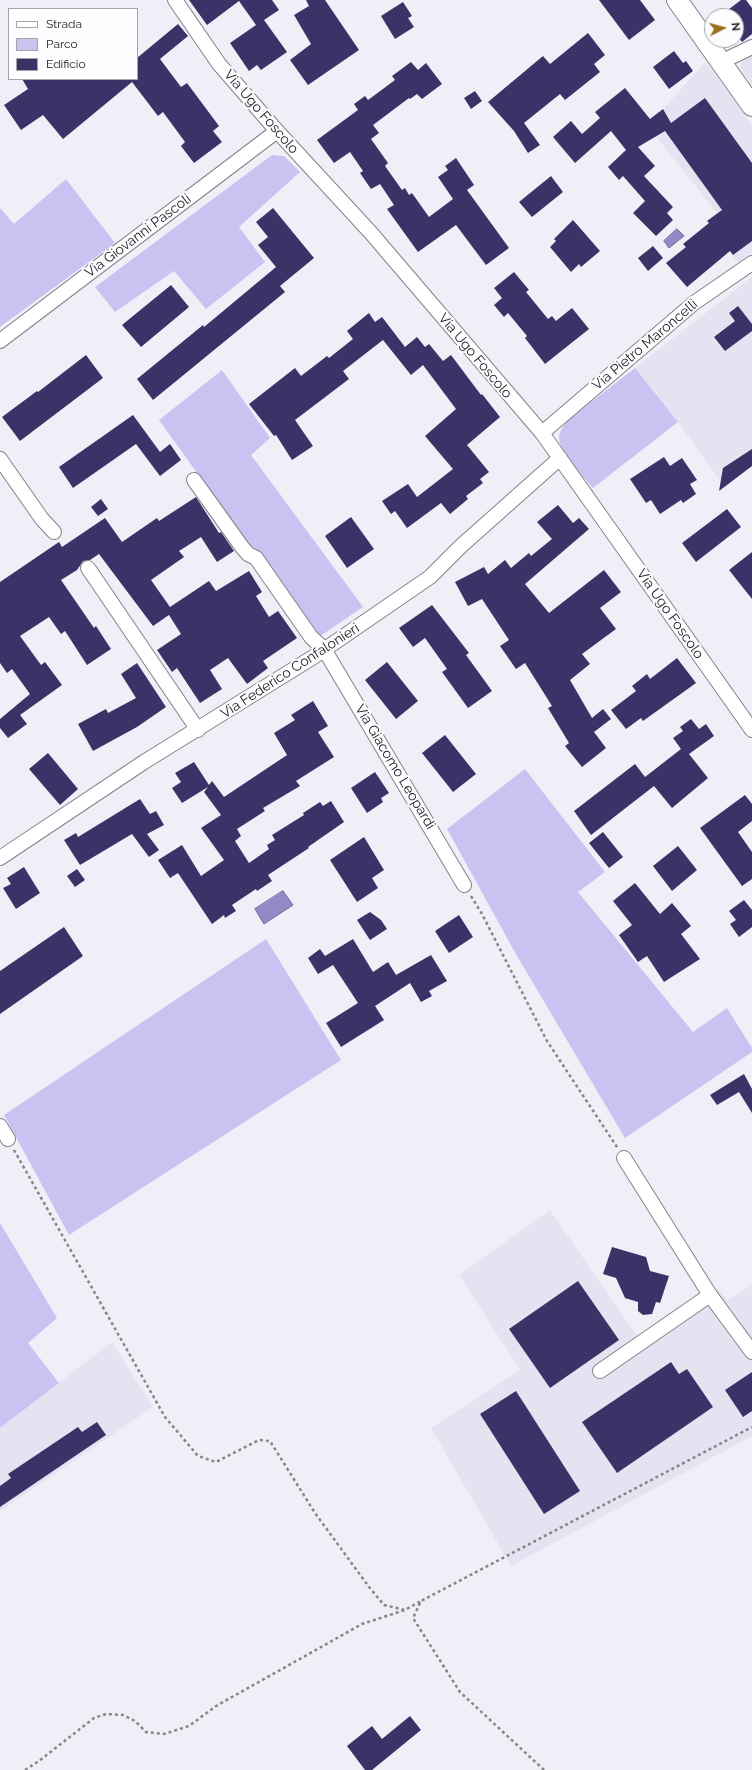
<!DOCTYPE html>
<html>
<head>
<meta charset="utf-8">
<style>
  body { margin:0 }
  #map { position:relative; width:752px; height:1770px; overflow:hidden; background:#f0eff7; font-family:Raleway,sans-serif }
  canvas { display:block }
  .legend { position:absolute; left:8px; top:8px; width:130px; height:72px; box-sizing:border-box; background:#fdfdff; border:1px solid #a5a5a8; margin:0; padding:5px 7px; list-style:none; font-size:12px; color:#222225 }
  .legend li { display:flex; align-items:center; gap:8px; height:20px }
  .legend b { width:20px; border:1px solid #a5a5a8 }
  .north { position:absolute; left:704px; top:8px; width:40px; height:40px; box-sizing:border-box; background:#fdfdff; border:1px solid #a5a5a8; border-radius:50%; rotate:84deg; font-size:11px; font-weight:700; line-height:16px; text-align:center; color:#222225 }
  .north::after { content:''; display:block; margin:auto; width:14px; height:18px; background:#99701c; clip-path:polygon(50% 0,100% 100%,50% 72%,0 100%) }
</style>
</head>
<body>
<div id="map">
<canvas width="752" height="1770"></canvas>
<ul class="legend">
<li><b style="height:5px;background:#fff"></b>Strada</li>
<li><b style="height:11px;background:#c9c3f2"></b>Parco</li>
<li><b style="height:11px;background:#3d3267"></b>Edificio</li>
</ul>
<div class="north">N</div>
</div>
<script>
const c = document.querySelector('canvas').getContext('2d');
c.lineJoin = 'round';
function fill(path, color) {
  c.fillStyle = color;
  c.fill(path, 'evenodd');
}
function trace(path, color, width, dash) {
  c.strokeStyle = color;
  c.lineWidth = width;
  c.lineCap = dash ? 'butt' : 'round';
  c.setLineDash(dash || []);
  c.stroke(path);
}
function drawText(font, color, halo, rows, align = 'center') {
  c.font = font + ' Raleway,sans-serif';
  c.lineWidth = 4;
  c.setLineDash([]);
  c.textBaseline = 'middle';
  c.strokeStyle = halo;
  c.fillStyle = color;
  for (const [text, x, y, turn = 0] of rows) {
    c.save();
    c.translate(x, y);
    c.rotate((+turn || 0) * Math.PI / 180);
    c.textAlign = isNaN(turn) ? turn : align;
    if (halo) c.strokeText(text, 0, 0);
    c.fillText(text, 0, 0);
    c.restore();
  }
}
fill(new Path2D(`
  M752 55V85L740 68 741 61Z
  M706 61 752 126V251L738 263 707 221 717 213 645 123 663 109Z
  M752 277V466L725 487 678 422 635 368Z
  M550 1210 637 1336 718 1288 727 1300 752 1285V1436L511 1566 431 1428 520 1370 459 1275Z
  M112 1342 153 1407 0 1511V1428Z`), '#e5e3f2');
fill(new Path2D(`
  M272 155 284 156 300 172 239 227 265 262 206 309 174 271 115 312 95 287Z
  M66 179 115 243 0 327V208L14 224Z
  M635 368 678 422 593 488C583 476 561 454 559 439 558 432 565 425 568 420Z
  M222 370 270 438 251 455 363 607 316 639 159 420Z
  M525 769 605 872 578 892 693 1032 727 1008 752 1048V1052L625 1138 517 956 447 829Z
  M266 939 341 1060 69 1235 4 1115Z
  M0 1223 57 1318 28 1343 59 1383 0 1428Z`), '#c9c3f2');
const water = new Path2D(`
  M677 229 684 236 669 248 664 241Z
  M283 891 293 905 264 924 255 909Z`);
fill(water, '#9289c6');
trace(water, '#706a96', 1);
fill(new Path2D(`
  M189 0H272L279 10 264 20 287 52 261 70 257 65 249 71 230 43 256 25 239 1 207 25Z
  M306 0H325L359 50 308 85 290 60 311 44 294 15 309 6Z
  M599 0H640L655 20 629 40Z
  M741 0H746L752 8V34L742 42 736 34V16H720Z
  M403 2 412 16 408 18 414 27 395 39 381 16Z
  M178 24 188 36 160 59 181 87 187 83 219 126 213 131 222 142 194 163 181 146 185 142 163 112 158 116 132 82 63 139 43 115 21 130 4 105 28 89 22 79H137V58Z
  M588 33 605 55 594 64 600 72 565 100 560 94 524 123 540 145 528 153 514 131 488 102 543 56 550 64Z
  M674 51 683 63 686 61 693 71 669 89 653 67Z
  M411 62 418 70 426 63 442 84 422 99 417 94 410 99 409 98 373 125 379 133 371 139 388 163 385 166 402 190 405 188 409 195 412 193 429 217 453 199 438 177 448 170 445 166 456 158 474 185 467 190 509 248 486 265 456 225 418 252 387 209 394 205 380 184 371 189 360 173 363 171 350 152 334 163 317 140 358 110 354 104 365 96 368 100 395 80 392 76Z
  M625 88 650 119 663 109 671 123 705 98 752 163V241L733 255 730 251 687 287 666 263 686 247 683 244 709 223 707 221 722 210 665 131 638 147 655 166 644 176 673 207 667 213 673 220 656 236 633 213 645 201 623 176 619 180 608 167 626 150 611 131 575 163 553 137 571 121 582 134 600 118 595 112Z
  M475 91 482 101 471 109 464 98Z
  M551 176 563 192 532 217 519 202Z
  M273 208 314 258 280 286 285 292 153 400 137 379 203 325 204 327 276 267 258 245 268 237 256 222Z
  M573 220 600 251 581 267 579 264 571 272 550 247 556 241 554 239Z
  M653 246 663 258 648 271 638 258Z
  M514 272 529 290 526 292 548 319 552 316 556 321 572 308 589 329 545 364 525 338 527 336 508 313 504 317 494 305 502 298 494 288Z
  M171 285 189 307 141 347 122 325Z
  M738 306 752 324V331L725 351 714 337 735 321 729 313Z
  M369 313 375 322 382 317 405 347 417 337 425 347 429 344 443 361 451 355 481 395 482 394 500 417 467 445 489 472 480 479 483 483 466 496 468 499 450 514 441 503 407 528 395 511 391 514 382 501 408 484 417 497 453 469 425 436 456 409 423 365 411 375 383 340 343 371 349 379 295 420 313 446 292 460 276 435 274 436 249 404 295 368 301 376 327 356 329 358 353 339 347 331Z
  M86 355 103 378 20 441 2 417 37 391 38 392Z
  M133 415 160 452 170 444 181 460 160 476 136 444 73 488 59 467Z
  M752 449V466L719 491 723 468Z
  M664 457 670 466 682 458 697 480 690 484 696 494 683 503 681 500 660 514 651 500 646 503 630 479Z
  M196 497 219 533 221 532 234 551 217 562 201 537 179 551 184 557 151 580 170 607 209 581 216 591 249 571 262 592 256 596 269 617 278 611 297 638 263 661 268 668 247 684 228 658 210 670 222 689 200 703 177 668 172 672 157 650 181 634 169 615 153 626 99 554 90 560 83 561 77 570 61 580 94 628 96 626 111 649 87 665 65 631 61 634 49 617 20 636 41 665 45 662 62 685 20 715 27 724 8 738 0 728V719L30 694 12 669 7 673 0 663V582L59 542 62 547 105 518 122 542 157 518 159 521Z
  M101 499 108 509 98 516 91 507Z
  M558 505 573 523 579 518 589 529 525 584 549 613 604 570 621 592 600 608 616 629 582 654 590 664 570 680 592 718 603 709 611 719 594 732 606 748 582 767 565 746 569 743 548 708 552 706 525 663 516 669 500 646 509 640 482 599 468 606 455 582 484 567 488 574 505 560 511 568 529 553 531 556 552 539 537 522Z
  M727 509 741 527 696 562 682 543Z
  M351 517 374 549 347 568 325 536Z
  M752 552V599L729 570Z
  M432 605 469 653 466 655 492 691 468 708 442 672 447 669 425 638 413 647 399 628Z
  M677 658 696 683 643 721 641 718 626 729 611 710 636 691 632 686 647 674 650 679Z
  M387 662 418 701 396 719 365 680Z
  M137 663 166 707 137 727 93 751 78 724 106 709 108 713 136 698 121 674Z
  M313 701 328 726 318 732 334 757 296 781 300 786 263 808 265 811 237 829 241 836 235 841 249 863 269 849 267 845 275 840 272 835 304 815 303 813 320 802 323 806 331 801 344 822 308 847 309 848 268 875 272 881 257 891 256 889 232 905 236 911 225 918 224 915 212 924 178 873 170 878 158 860 182 845 201 876 224 860 201 828 221 815 204 792 208 787 182 803 172 788 181 782 175 773 194 762 209 785 212 781 224 797 287 755 274 733 295 720 291 715Z
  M691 719 699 729 706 724 714 736 689 754 708 778 672 808 654 786 591 835 574 811 635 764 645 777 681 749 673 738 683 731 680 727Z
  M445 735 476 774 453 792 422 753Z
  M48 753 78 789 60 805 29 769Z
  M375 772 389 793 381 798 383 802 367 813 351 788Z
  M745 795 752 804V821L738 832 752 852V879L742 886 700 828Z
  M140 799 150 814 156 811 164 825 147 834 159 850 149 857 132 834 80 865 64 840 76 833 78 837Z
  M603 832 623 857 609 868 589 843Z
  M364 837 384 870 372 878 378 888 357 902 330 860Z
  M678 846 697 870 672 891 653 866Z
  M24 867 40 893 16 909 3 888 11 884 7 878Z
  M77 869 85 880 75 887 67 876Z
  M635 883 660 914 672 903 691 926 681 934 700 959 664 982 647 956 638 962 619 935 632 925 613 901Z
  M744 900 752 910V927L739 937 730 924 736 920 729 911Z
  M370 912 381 920 387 929 370 940 357 920Z
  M459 915 473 937 449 953 435 931Z
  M64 927 83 956 0 1014V971Z
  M353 939 373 972 388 962 396 975 431 955 447 981 429 991 432 996 421 1002 410 983 375 1006 384 1020 341 1047 326 1023 358 1003 333 965 318 974 308 958 320 949 325 956Z
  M744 1074 752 1089V1113L739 1092 717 1105 710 1095Z
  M612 1247 646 1257 650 1271 669 1276 660 1303 656 1302 652 1314 643 1315 638 1311V1302L625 1298 616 1278 603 1274Z
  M578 1281 619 1340 550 1388 509 1329Z
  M671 1362 679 1374 687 1369 713 1407 617 1473 582 1422Z
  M752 1372V1411L743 1417 725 1390Z
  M516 1391 580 1491 544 1514 480 1414Z
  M97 1422 106 1435 0 1507V1486L11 1478 8 1474 78 1427 82 1432Z
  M410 1716 421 1730 372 1770H365L347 1746 372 1726 382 1739Z`), '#3d3267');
const street = new Path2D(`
  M175 0 219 64 277 131 371 233 542 433 752 730
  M721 62 752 47
  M0 341 277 131
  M542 433 694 303 752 263
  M0 459 42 519 54 532
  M194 480 242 547 248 554 256 558 311 637 324 649 464 885
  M88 568 198 730
  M0 858 144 762 315 656 430 577 461 546 560 458
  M0 1126 8 1139
  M624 1158 710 1295 752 1352
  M600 1371 710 1295`);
const secondary = new Path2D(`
  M677 0 752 106`);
trace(street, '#838289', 16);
trace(secondary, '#838289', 22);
trace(new Path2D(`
  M471 896 482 914 547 1041 617 1147
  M14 1150 165 1417 198 1456 216 1462 259 1440 270 1441 315 1513 369 1587 384 1605 405 1610
  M25 1770 39 1761 94 1718 106 1714 123 1715 135 1721 146 1732 164 1734 189 1726 216 1706 362 1624 405 1610 421 1601
  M544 1770 460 1692 413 1618 421 1601 752 1427`), '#85858a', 2.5, [3, 3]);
trace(street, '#fff', 14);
trace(secondary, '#fff', 20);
drawText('14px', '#222225', '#fdfdff', [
  ["Via Ugo Foscolo",261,112,49],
  ["Via Giovanni Pascoli",138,236,-37],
  ["Via Pietro Maroncelli",645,345,-40],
  ["Via Ugo Foscolo",475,356,50],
  ["Via Ugo Foscolo",670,614,55],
  ["Via Federico Confalonieri",290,671,-33],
  ["Via Giacomo Leopardi",395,767,59]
]);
</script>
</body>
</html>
